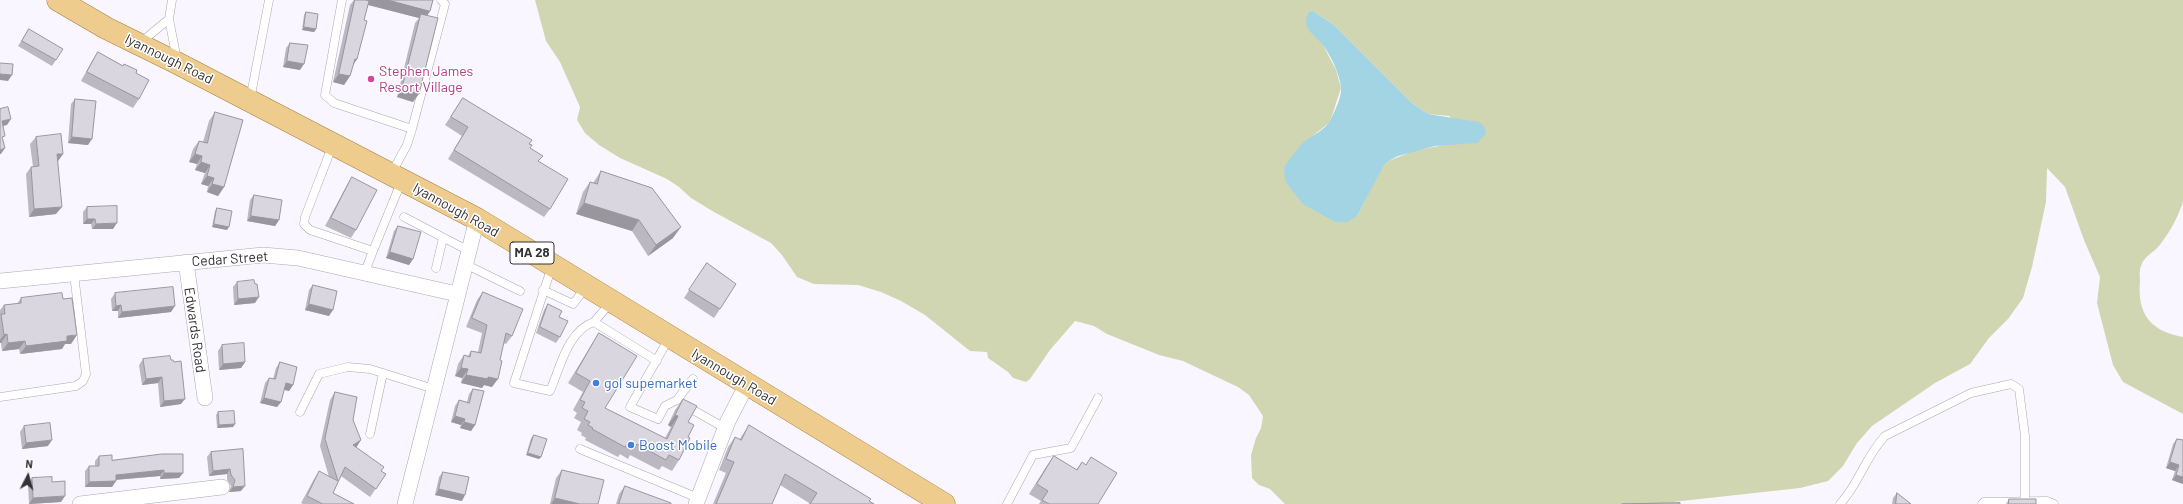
<!DOCTYPE html>
<html>
<head>
<meta charset="utf-8">
<style>
  body { margin:0 }
  #map { position:relative; width:2183px; height:504px; overflow:hidden; background:#faf6ff; font-family:Barlow,sans-serif }
  canvas { display:block }
  .north { position:absolute; left:8px; top:456px; width:40px; height:40px; -webkit-text-stroke:3px #fff; paint-order:stroke; rotate:6deg; font-size:11px; font-weight:700; line-height:16px; text-align:center; color:#333236 }
  .north::after { content:''; display:block; margin:auto; width:14px; height:18px; background:#333236; clip-path:polygon(50% 0,100% 100%,50% 72%,0 100%) }
</style>
</head>
<body>
<div id="map">
<canvas width="2183" height="504"></canvas>
<div class="north">N</div>
</div>
<script>
const c = document.querySelector('canvas').getContext('2d');
c.lineJoin = 'round';
function fill(path, color) {
  c.fillStyle = color;
  c.fill(path, 'evenodd');
}
function trace(path, color, width, dash) {
  c.strokeStyle = color;
  c.lineWidth = width;
  c.lineCap = dash ? 'butt' : 'round';
  c.setLineDash(dash || []);
  c.stroke(path);
}
function drawText(font, color, halo, rows, align = 'center') {
  c.font = font + ' Barlow,sans-serif';
  c.lineWidth = 3;
  c.setLineDash([]);
  c.textBaseline = 'middle';
  c.strokeStyle = halo;
  c.fillStyle = color;
  for (const [text, x, y, turn = 0] of rows) {
    c.save();
    c.translate(x, y);
    c.rotate((+turn || 0) * Math.PI / 180);
    c.textAlign = isNaN(turn) ? turn : align;
    if (halo) c.strokeText(text, 0, 0);
    c.fillText(text, 0, 0);
    c.restore();
  }
}
fill(new Path2D(`
  M535 0H2183V202C2177 219 2170 232 2159 246 2153 253 2144 256 2141 266 2139 270 2140 277 2140 281 2137 315 2151 331 2183 337V414L2123 382 2113 365 2097 303 2100 277 2084 240 2065 187 2047 168 2046 202 2032 267 2023 298 2008 319 1989 338 1970 364 1935 383 1872 426 1857 443 1843 466 1828 481 1800 488 1654 504H1285L1270 489 1259 485 1252 478 1251 455 1256 438 1261 428 1263 416 1249 395 1238 387 1183 361 1159 355 1107 334 1094 326 1075 321 1050 350 1030 379 1026 382 1013 378 1008 372 988 358 987 352 970 351 925 315 901 301 881 292 858 285 814 284 797 277 782 255 771 243 714 212 691 198 679 187 667 179 620 158 599 145 585 133 577 120 580 107 560 62 546 41ZM1313 11 1334 25 1412 103 1428 114 1450 116 1454 143 1413 151 1384 163 1357 216 1284 167 1304 143 1330 122 1341 88 1336 70 1323 45Z`), '#d0d6b1');
fill(new Path2D(`
  M1313 11 1334 25 1412 103 1428 114 1479 122 1484 126 1486 134 1477 143 1435 146 1398 156 1385 163 1357 216 1347 222H1335L1303 204 1285 181 1284 167C1290 159 1296 150 1303 143 1312 135 1326 130 1331 119 1335 110 1342 97 1341 87 1339 73 1331 55 1322 44 1314 34 1300 27 1309 12Z`), '#a3d4e3');
const service = new Path2D(`
  M172 0 169 19 177 60
  M342 0 325 95 334 103 412 129
  M140 43 169 19
  M250 100 269 0
  M333 144 305 217 304 224 310 230 373 251 402 180
  M391 174 407 145 412 129 445 4 441 0
  M404 217 469 251
  M465 264 520 291
  M552 266 514 383 550 391C560 368 568 330 594 322
  M436 268 443 238
  M364 274 373 251
  M543 290 573 304 586 287
  M611 302 594 322 657 361
  M669 338 630 407 658 419 665 406 677 400 693 379
  M0 397 76 386 83 381 86 374 74 274
  M686 406 725 428
  M300 412 319 374 348 367 370 369 434 389
  M370 434 383 373
  M580 449 698 498
  M1007 504 1033 455 1071 448 1098 398
  M1840 504C1859 484 1865 457 1885 436L1971 393 2011 384 2019 389 2025 436V502
  M1982 504 1984 502 2047 501 2054 504`);
const minor = new Path2D(`
  M186 262 205 398
  M0 281 263 255 298 258 457 294
  M80 504 222 487
  M405 504 477 219
  M696 504 728 421 747 384`);
const primary = new Path2D(`
  M58 0 106 28 177 63 477 219 944 504`);
trace(service, '#aba7b1', 9);
trace(minor, '#aba7b1', 16);
trace(primary, '#a5803e', 23);
trace(service, '#fff', 8);
trace(minor, '#fff', 15);
trace(primary, '#eecc8e', 22);
fill(new Path2D(`
  M354 0H433L430 11 427 16 413 102 397 97 415 23 419 18 368 5 364 20 357 59 353 65 350 76 344 85 333 82 350 5Z
  M306 12 316 29 314 32 302 30 304 15Z
  M29 29 56 60 52 66 18 46Z
  M290 43 300 70 283 67 286 48Z
  M98 52 123 66 124 64 136 73 139 99 133 108 81 81 92 61Z
  M463 98 529 144 530 148 538 161 550 209 544 217 448 159 462 136 445 125Z
  M75 99 88 145 68 143 71 104Z
  M215 112 224 187 218 196 207 192 208 186 201 184 205 173 195 170 197 164 189 162 193 149 199 141 203 142 209 121Z
  M36 137 63 154 58 161 56 214 29 217 26 174 31 167H33L30 144Z
  M601 171 673 238 648 256 632 231 576 214 583 192 590 182 593 183Z
  M352 177 356 230 351 238 325 226 347 185Z
  M254 195 279 220 275 226 247 221 250 200Z
  M87 207 113 229H92L91 224H83V212Z
  M217 208 227 230 212 227 215 211Z
  M398 226 413 259 409 265 386 258 394 231Z
  M707 263 720 309 714 318 684 298Z
  M237 282 255 303 234 305 233 287Z
  M313 285 329 316 305 310 309 290Z
  M483 292 512 336 506 344 503 343 492 387 484 385 482 388 461 383 462 378 455 376 458 364 464 355 468 356 471 351 478 352 482 333 466 327 477 300Z
  M115 293 171 312 118 318V311H112L111 299Z
  M21 298 71 344H65L62 349 20 354 19 349 2 351 1 343H0V310L4 305 17 304Z
  M548 304 559 317 560 337 556 343 536 333 544 310Z
  M599 333 605 408 665 438 671 427 668 425 675 410 683 399 688 422V437L679 460 672 471 662 466 659 470 630 455 628 459 620 454 618 457 585 440 586 438 581 435 582 433 577 430 581 422 574 418 577 413 573 410 583 392 568 383 592 344Z
  M222 345 245 362 241 368 219 370 218 351Z
  M143 359 171 360 181 404 160 407 158 383 142 385 139 365Z
  M280 362 293 385 289 391 284 390 281 402 277 407 260 403 265 383 269 378 273 379 276 368Z
  M473 389 475 425 471 431 460 428 461 425 451 422 455 406 459 400 467 402 469 394Z
  M335 392 353 420 356 447 381 471 386 474 370 497 341 476 333 493 354 504H303L301 503 314 479 319 471 329 477 320 446 330 400Z
  M218 412 235 424 233 427 217 428 216 415Z
  M749 425 869 501 874 504H809V503L780 485 772 504H713L726 473 719 470 728 447 735 437 739 440Z
  M24 426 48 446 22 449 20 432Z
  M534 435 541 457 539 459 526 455 531 438Z
  M2177 439 2183 440V484L2172 480 2175 471 2166 468 2173 444Z
  M243 449 241 491 229 492 231 486 227 480V474L209 476 207 457 211 452Z
  M99 456 112 460 183 473 179 478 160 479V476L116 480 112 487H85V471L89 466H95V461Z
  M1054 456 1076 470 1082 462 1086 465 1091 457 1098 504H1039L1041 501 1029 494 1046 467Z
  M562 470 598 504H550L556 478Z
  M443 472 462 501 435 495 439 477Z
  M32 478 52 482 61 502 29 504 28 484Z
  M625 486 671 504H616L619 494Z
  M1897 493 1911 504H1892L1893 498Z
  M2009 499 2036 504H2006Z`), '#bbb8c1');
fill(new Path2D(`
  M358 0H388L430 11 425 19 421 14 419 18 357 2Z
  M304 27 316 29 314 32 302 30Z
  M355 59H357L351 68Z
  M287 61 304 64 300 70 283 67Z
  M0 74 12 75 8 81 0 80Z
  M339 74 350 76 344 85 333 82Z
  M402 89 419 94 413 102 397 97Z
  M11 119 7 125 0 127 2 121Z
  M72 137 92 139 88 145 68 143Z
  M5 148 1 154H0V150Z
  M57 154H63L58 161Z
  M195 154 202 156 197 164 189 162Z
  M201 162 210 165 205 173 195 170Z
  M207 176 214 178 208 186 201 184Z
  M212 184 224 187 218 196 207 192Z
  M584 203 639 220 632 231 576 214Z
  M62 207 56 214 29 217 34 209Z
  M251 216 279 220 275 226 247 221Z
  M87 219H95L91 224H83Z
  M117 223 113 229H92L96 224Z
  M214 224 229 227 227 230 212 227Z
  M681 227 673 238 648 256 656 245Z
  M390 252 413 259 409 265 386 258Z
  M259 297 255 303 234 305 238 299Z
  M309 304 333 310 329 316 305 310Z
  M121 305 118 311H112L116 306Z
  M175 306 171 312 118 318 122 312Z
  M7 334 1 343H0V340L4 335Z
  M77 335 71 344H65L62 349 20 354 26 346 67 336Z
  M25 341 19 349 2 351 8 343Z
  M245 362 241 368 219 370 223 364Z
  M461 368 468 369 462 378 455 376Z
  M466 375 488 377 498 379 492 387 484 385 482 388 461 383Z
  M162 377 158 383 142 385 146 379Z
  M286 383 293 385 289 391 282 389Z
  M264 398 281 402 277 407 260 403Z
  M185 399 181 404 160 407 164 401Z
  M675 415 678 416 671 427 668 425Z
  M455 416 465 419 461 425 451 422Z
  M464 422 475 425 471 431 460 428Z
  M235 424 233 427 217 428 219 425Z
  M52 440 48 446 22 449 26 443Z
  M361 440 356 448 353 445Z
  M528 453 541 457 539 459 526 455Z
  M2170 462 2179 465 2175 471 2166 468Z
  M230 469 227 474 209 476 213 471Z
  M164 470 160 476 112 480 116 475Z
  M164 473H183L179 478 160 479Z
  M2176 475 2183 477V484L2172 480Z
  M116 481 112 487H85L89 482Z
  M245 486 241 491 229 492 233 487Z
  M439 489 465 495 462 501 435 495Z
  M65 496 61 502 29 504 33 498Z
  M555 498 580 504H551Z`), '#99969d');
const building = new Path2D(`
  M355 0H366L369 1 364 20 367 21 357 59H355L350 76 339 74Z
  M388 0H433L430 11Z
  M306 12 318 14 316 29 304 27Z
  M421 14 438 18 419 94 402 89Z
  M29 29 63 49 56 60 22 41Z
  M290 43 308 45 304 64 287 61Z
  M98 52 123 66 124 64 137 70 136 73 149 80 139 99 87 72Z
  M0 63 13 64 12 75 0 74Z
  M463 98 532 140 529 144 532 145 530 148 543 156 538 161 568 179 550 209 454 150 468 127 451 117Z
  M75 99 96 101 92 139 72 137Z
  M8 107 11 119 2 121 5 136 2 137 5 148 0 150V109Z
  M215 112 243 120 224 187 212 184 214 178 207 176 210 165 201 162 202 156 195 154 199 141 207 143Z
  M61 134 63 154H57L62 207 34 209 31 167 39 166 36 137Z
  M601 171 652 188 681 227 656 245 639 220 584 203 590 182 597 184Z
  M352 177 377 190 356 230 331 218Z
  M254 195 282 200 279 220 251 216Z
  M117 206V223L96 224 95 219H87V207Z
  M217 208 232 211 229 227 214 224Z
  M398 226 421 232 413 259 390 252Z
  M707 263 736 284 720 309 689 290Z
  M254 280 255 284H257L259 297 238 299 237 282Z
  M313 285 337 291 333 310 309 304Z
  M173 287 175 306 122 312 121 305 116 306 115 293Z
  M483 292 523 309 512 336 506 333 500 360 502 361 498 379 488 377V379L466 375 468 369 461 368 464 355 470 357 471 351 481 353 487 325 472 318Z
  M62 293 63 299 72 298 77 335 67 336V341L26 346 25 341 8 343 7 334 4 335 1 314H5L4 305 21 303V298Z
  M548 304 562 311 559 317 568 321 560 337 540 327Z
  M599 333 637 356 605 408 667 439 678 416 675 415 683 399 697 406 688 422 694 425 688 437 690 438 679 460 669 455 666 460 637 444 635 448 627 444 625 447 592 429 593 428 588 425 590 422 584 419 588 411 582 408 585 402 580 400 590 381 576 373Z
  M244 343 245 362 223 364 222 345Z
  M170 356 171 360H173L174 362 181 361 185 399 164 401 162 377 146 379 143 359Z
  M280 362 297 367 293 385 286 383 281 402 264 398 269 378 275 379Z
  M473 389 484 391 475 425 464 422 465 419 455 416 459 400 469 403Z
  M335 392 357 397 353 420 361 440 353 445 384 467 381 471 386 474 376 489 345 467 333 493 354 504H323L307 496 319 471 338 481 325 439Z
  M234 411 235 424 219 425 218 412Z
  M50 423 52 440 26 443 24 426Z
  M749 425 871 499 869 501 874 504H810L817 493 785 474 772 504H716L734 462 726 459 735 437 741 440Z
  M534 435 547 439 541 457 528 453Z
  M2177 439 2183 440V477L2176 475 2179 465 2170 462Z
  M243 449 245 486 233 487 235 480 231 475 230 469 213 471 211 452Z
  M162 454H183V473H164V470L116 475V481L89 482V466H99V456L112 455V460Z
  M1054 456 1077 470 1082 462 1086 465 1091 457 1117 473 1098 504H1049L1042 500 1048 491 1037 484Z
  M562 470 604 480 598 504H580L555 498Z
  M443 472 469 477 465 495 439 489Z
  M52 477V482L65 481V496L33 498 32 478Z
  M625 486 671 503V504H619Z
  M1897 493 1911 504H1896Z
  M2009 499H2036V504H2009Z
  M1680 503V504H1622Z`);
fill(building, '#dad6e0');
trace(building, '#99969d', 1);
for (const [x, y, r, color] of [
  [371,79,4,"#d1479c"],
  [596,383,4,"#3f7fe0"],
  [631,445,4,"#3f7fe0"]
]) {
  const dot = new Path2D();
  dot.arc(x, y, r, 0, 2 * Math.PI);
  c.fillStyle = color;
  c.fill(dot);
  trace(dot, '#fff', 1.5);
}
for (const [x, y, w] of [
  [532,253,44]
]) {
  const box = new Path2D();
  box.roundRect(x - w / 2, y - 11, w, 22, 3);
  c.fillStyle = '#fff';
  c.fill(box);
  trace(box, '#333236', 1);
}
drawText('bold 13px', '#333236', null, [
  ["MA 28",532,253]
]);
drawText('14px', '#333236', '#fff', [
  ["Iyannough Road",169,59,26],
  ["Iyannough Road",456,210,29],
  ["Cedar Street",230,259,-4],
  ["Edwards Road",195,330,82],
  ["Iyannough Road",734,377,31]
]);
drawText('14px', '#b23c85', '#fff', [
  ["Stephen James",379,71],
  ["Resort Village",379,87]
], 'left');
drawText('14px', '#366cbe', '#fff', [
  ["gol supemarket",604,383],
  ["Boost Mobile",639,445]
], 'left');
</script>
</body>
</html>
